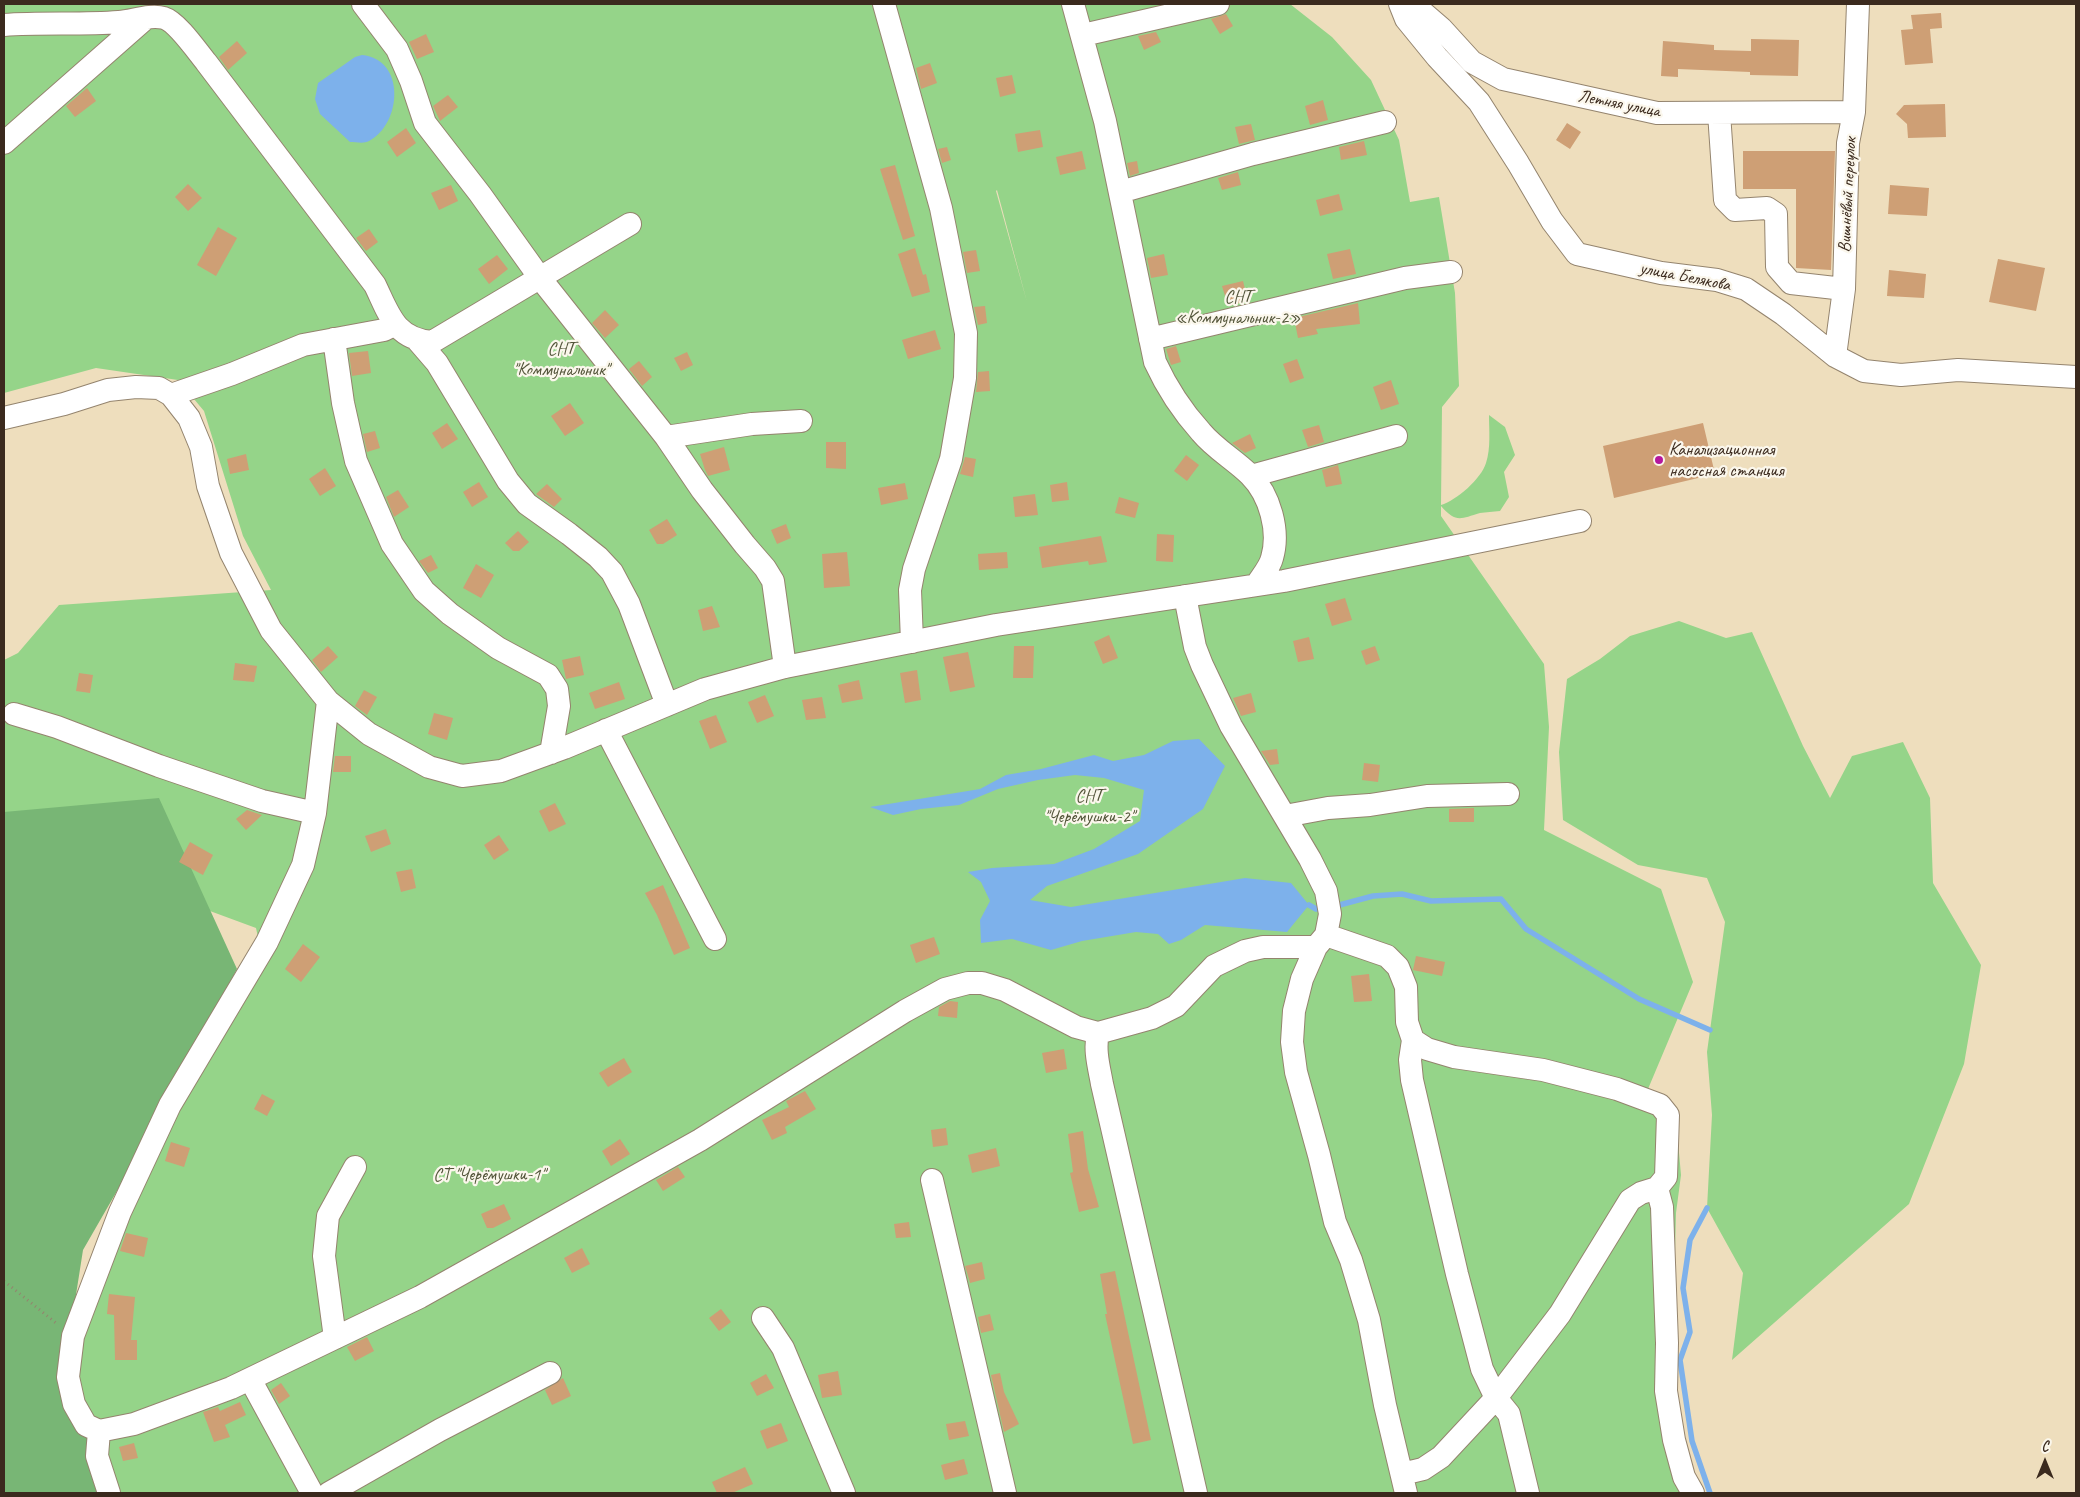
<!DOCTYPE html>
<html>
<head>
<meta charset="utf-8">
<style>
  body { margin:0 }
  #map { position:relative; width:2080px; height:1497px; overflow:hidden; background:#eedebd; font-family:Caveat,sans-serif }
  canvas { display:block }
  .frame { position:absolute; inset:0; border:5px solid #3b2a1e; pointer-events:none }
  .north { position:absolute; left:2020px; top:1437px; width:50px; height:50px; -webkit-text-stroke:4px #fbf7ec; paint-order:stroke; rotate:0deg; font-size:14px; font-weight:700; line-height:20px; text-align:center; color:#3b2a1e }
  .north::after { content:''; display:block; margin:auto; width:18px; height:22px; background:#3b2a1e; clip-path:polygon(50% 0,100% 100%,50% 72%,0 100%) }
</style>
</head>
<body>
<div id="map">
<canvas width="2080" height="1497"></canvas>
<div class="frame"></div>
<div class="north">С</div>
</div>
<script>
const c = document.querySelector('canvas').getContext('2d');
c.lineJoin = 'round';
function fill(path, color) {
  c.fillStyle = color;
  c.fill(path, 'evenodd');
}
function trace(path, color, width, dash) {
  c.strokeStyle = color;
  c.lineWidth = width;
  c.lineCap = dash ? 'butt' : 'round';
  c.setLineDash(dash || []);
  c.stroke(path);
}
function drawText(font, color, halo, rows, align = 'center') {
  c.font = font + ' Caveat,sans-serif';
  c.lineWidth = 4.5;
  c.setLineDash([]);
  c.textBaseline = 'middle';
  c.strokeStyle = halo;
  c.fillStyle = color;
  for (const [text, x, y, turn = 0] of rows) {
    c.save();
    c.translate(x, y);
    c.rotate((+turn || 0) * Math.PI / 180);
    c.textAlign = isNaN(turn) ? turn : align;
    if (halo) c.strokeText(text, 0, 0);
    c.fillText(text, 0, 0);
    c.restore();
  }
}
fill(new Path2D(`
  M4 4H1290L1332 37 1371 80 1399 140 1410 202 1439 197 1455 293 1459 386 1442 407 1441 505C1457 500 1481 479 1486 463 1491 448 1489 430 1489 415L1505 427 1515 455 1504 472 1509 497 1500 511C1493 512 1486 512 1480 513 1460 519 1456 523 1441 506V516L1544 664 1549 727 1544 830 1661 889 1693 982 1648 1089 1675 1108 1681 1175 1676 1213 1674 1290 1675 1389 1683 1436 1694 1474 1702 1493H99L58 1372 113 1210 259 942 256 928 4 835V660L18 653 59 605 271 590 243 536 204 411 178 380 96 368 4 393ZM997 190 1027 302 996 191Z
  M1679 621 1726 638 1752 632 1803 746 1830 798 1852 756 1903 742 1930 798 1933 883 1981 965 1964 1064 1909 1204 1732 1360 1743 1273 1707 1208 1712 1115 1707 1052 1725 922 1707 878 1638 865 1563 820 1559 752 1567 679 1600 659 1630 636Z`), '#95d489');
fill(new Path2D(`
  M159 798 237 969 148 1137 83 1250 65 1365 106 1493H4V812Z`), '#78b675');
fill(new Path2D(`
  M362 55C406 59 402 124 369 141 364 144 356 142 350 142L320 114 315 99 318 83 355 57Z
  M1199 739 1225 766 1203 809 1138 854 1047 886 1030 900 1071 907 1245 878 1291 883 1309 905 1287 932 1205 925 1181 940 1169 944 1158 934 1136 932 1082 941 1051 950 1012 939 981 943 980 920 990 901 981 882 968 872 992 868 1054 864 1094 849 1140 821 1144 790 1104 778 1075 775 1038 780 998 789 959 805 921 809 893 815 870 807 980 789 1006 775 1041 769 1094 755 1113 761 1144 755 1173 741Z`), '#7db1eb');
trace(new Path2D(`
  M1309 905 1316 909 1323 908
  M1332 907 1373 896 1402 894 1431 901 1501 899 1526 929 1639 999 1710 1030
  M1707 1208 1690 1240 1683 1288 1690 1332 1680 1360 1692 1441 1710 1493`), '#7db1eb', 5.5);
fill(new Path2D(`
  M1941 13 1942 28 1930 29 1933 63 1905 65 1901 30 1913 29 1911 15Z
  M1226 14 1233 26 1220 34 1211 19Z
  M1156 32 1161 42 1144 50 1138 36Z
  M426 34 434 52 417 59 409 42Z
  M1751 39 1799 40 1798 76 1750 75V72L1678 69V77L1661 76 1663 41 1714 45V50L1751 51Z
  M237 41 247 53 228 70 219 57Z
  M930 63 937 83 921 89 916 68Z
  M1012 75 1016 93 1000 97 996 78Z
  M87 88 96 101 75 117 66 106Z
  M448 95 458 107 440 121 433 106Z
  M1323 100 1328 120 1310 125 1305 106Z
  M1945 104 1946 137 1908 138 1907 124 1896 114 1904 105Z
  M1567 123 1581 132 1570 149 1556 140Z
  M1251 124 1255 140 1239 144 1235 127Z
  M406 128 416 143 397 157 387 142Z
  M1040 130 1043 147 1018 152 1015 134Z
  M1364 141 1367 155 1341 160 1339 147Z
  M947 147 951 160 942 163 938 149Z
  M1082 151 1086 169 1060 175 1056 157Z
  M1743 151H1835L1831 270 1796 268V189H1743Z
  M1137 161 1139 173 1130 176 1127 163Z
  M895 165 915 236 903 240 880 169Z
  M1238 172 1241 185 1222 190 1218 178Z
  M188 184 202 198 188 211 175 197Z
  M451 185 458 201 439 210 431 193Z
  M1890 185 1929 188 1927 216 1888 214Z
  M1339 194 1343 210 1320 216 1316 200Z
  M218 227 237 238 216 276 197 265Z
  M369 229 378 242 366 251 356 238Z
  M915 248 923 275 926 274 930 292 912 297 898 254Z
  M1350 249 1356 274 1333 279 1327 254Z
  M976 250 980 271 967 273 963 252Z
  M1164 254 1168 275 1151 278 1147 258Z
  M497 255 508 269 489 284 478 269Z
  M1998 259 2045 268 2036 311 1989 302Z
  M1889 270 1926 274 1924 298 1887 296Z
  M1243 281 1248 301 1228 306 1222 286Z
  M1358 303 1360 324 1316 329 1318 334 1298 338 1294 318Z
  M985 306 987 323 978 325 974 307Z
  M605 310 619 325 605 338 592 323Z
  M935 330 941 349 908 359 902 340Z
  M1176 346 1181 362 1171 365 1166 349Z
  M368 351 371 373 352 376 349 353Z
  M687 352 693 365 681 371 674 358Z
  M1297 359 1304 378 1290 383 1283 364Z
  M639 361 652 377 642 386 629 369Z
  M989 371 990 391 976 392 978 372Z
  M1391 380 1399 404 1381 410 1373 387Z
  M570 403 584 423 565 436 551 416Z
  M447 423 458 439 442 449 432 433Z
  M1703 423 1715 474 1614 498 1603 446Z
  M1319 425 1324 442 1308 447 1302 430Z
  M375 431 380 448 367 452 363 434Z
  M1250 434 1256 448 1245 453 1232 443Z
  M826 442H846V469L826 468Z
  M724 447 730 470 708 476 705 470 700 454Z
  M246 454 249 470 230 474 227 459Z
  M1186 455 1199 465 1187 481 1174 471Z
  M965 457 976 459 973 477 960 474Z
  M1338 465 1342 484 1326 487 1322 470Z
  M325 468 336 486 320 496 309 479Z
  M479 482 488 497 472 507 463 492Z
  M1067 482 1069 500 1052 502 1050 485Z
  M905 483 908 499 881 505 878 488Z
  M547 484 562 499 554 507 536 494Z
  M398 490 409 507 394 517 386 497Z
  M1035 494 1038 515 1015 517 1013 497Z
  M1119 497 1139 503 1135 518 1115 513Z
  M667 519 677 535 663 544H657L649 530Z
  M786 524 791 538 777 544 771 530Z
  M518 531 529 542 519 551H513L505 543Z
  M1157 534 1174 535 1173 562 1156 561Z
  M1101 536 1107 562 1089 565 1088 561 1042 568 1039 547Z
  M847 552 850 586 824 588 822 554Z
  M1007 552 1008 568 979 570 978 554Z
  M431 555 438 568 428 573 419 561Z
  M476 564 494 575 481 598 463 588Z
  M1345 598 1352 620 1332 626 1325 604Z
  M712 606 720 627 703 631 698 610Z
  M1109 635 1118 658 1103 664 1094 642Z
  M1309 637 1314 659 1298 662 1293 641Z
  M328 646 338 657 321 672 312 660Z
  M1014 646H1034L1033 678H1013Z
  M1375 646 1380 660 1366 665 1361 651Z
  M968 652 975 687 950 692 943 657Z
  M580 656 584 675 566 679 562 660Z
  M235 663 257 666 254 682 233 680Z
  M917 670 921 700 905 703 900 673Z
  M79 673 93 675 90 693 76 691Z
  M859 680 863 699 842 703 838 685Z
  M619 682 625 699 595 709 589 693Z
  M364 690 377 697 367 715 355 706Z
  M1251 693 1256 712 1241 716 1233 698Z
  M765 695 774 716 757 723 748 702Z
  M822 697 826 718 806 720 802 700Z
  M434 713 453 718 447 740 428 734Z
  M716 715 727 742 710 749 699 721Z
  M1277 749 1279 764 1270 765 1261 751Z
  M335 756H351V772H333Z
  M1364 763 1380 765 1378 782 1362 780Z
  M555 803 566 824 549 832 539 811Z
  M1474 808V822H1449V809Z
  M247 810 262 815 246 830 236 819Z
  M386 829 391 844 371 852 365 836Z
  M499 835 509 850 494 860 484 845Z
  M190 842 213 855 203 875 179 862Z
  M412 869 416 888 401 892 396 872Z
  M663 885 690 948 674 955 657 915 645 893Z
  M934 937 940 954 916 963 910 945Z
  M303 944 320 957 301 982 285 969Z
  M1416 956 1445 962 1442 976 1413 970Z
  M1369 974 1372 1001 1354 1002 1351 976Z
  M950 1001 958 1002 957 1018 938 1016 939 1007Z
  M1064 1049 1067 1069 1046 1073 1042 1053Z
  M624 1058 632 1072 608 1087 599 1073Z
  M805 1091 816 1109 785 1127 787 1133 772 1140 762 1120 789 1107 786 1101Z
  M262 1094 275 1101 267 1116 254 1109Z
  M946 1128 948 1145 933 1147 931 1130Z
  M1083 1131 1088 1169 1099 1207 1079 1212 1070 1173 1073 1172 1068 1134Z
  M620 1139 630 1154 611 1166 602 1151Z
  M171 1142 190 1148 184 1167 165 1161Z
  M996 1148 1000 1166 972 1173 968 1155Z
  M678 1167 685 1177 663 1191 656 1180Z
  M504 1204 511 1219 493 1228H487L481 1214Z
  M909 1222 911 1237 896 1238 894 1224Z
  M126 1233 148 1238 144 1257 120 1251Z
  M582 1248 590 1264 572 1273 564 1258Z
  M982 1262 985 1279 970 1283 965 1266Z
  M1115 1271 1151 1440 1133 1444 1105 1314H1107L1100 1274Z
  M109 1294 135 1297 131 1340H137V1360H115L114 1315 107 1314Z
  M721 1309 731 1322 719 1331 709 1318Z
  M990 1314 994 1330 981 1333 978 1317Z
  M367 1337 374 1351 355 1361 347 1347Z
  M838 1371 842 1395 822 1398 818 1375Z
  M1000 1373 1004 1392 1019 1424 1004 1432 991 1375Z
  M766 1374 774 1388 757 1396 750 1383Z
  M563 1378 571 1396 552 1405 545 1390Z
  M281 1383 290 1396 279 1404 271 1390Z
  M240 1402 246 1415 225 1425 230 1437 214 1442 203 1412 218 1407 220 1411Z
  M965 1421 969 1436 949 1440 946 1424Z
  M781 1423 788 1441 767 1449 760 1431Z
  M134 1443 138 1458 123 1461 119 1447Z
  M964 1459 968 1474 945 1480 941 1465Z
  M745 1467 753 1484 732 1493H717L712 1482Z`), '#ce9f75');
const minor = new Path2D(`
  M363 4 397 49 411 81 425 123 480 194 540 278 666 437 702 490 745 545 765 568 773 581 785 667
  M884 4 941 208 966 333 965 378 951 459 914 569 910 590 912 642
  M1073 4 1105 121 1155 362C1167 388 1182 411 1201 432 1215 449 1235 460 1250 475 1270 495 1280 531 1272 558 1270 567 1262 576 1257 584
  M1400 4 1406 19 1437 57 1479 102 1518 163 1552 221 1577 254 1661 273 1717 280 1746 289 1783 314 1835 356 1864 371 1901 375 1958 370 2076 377
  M1413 4 1441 28 1472 62 1503 79 1657 113 1854 112
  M4 25C42 22 81 25 119 22 133 21 150 14 164 18 177 22 197 51 206 62L375 285C389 314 395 339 432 342L630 224
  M1083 35 1218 4
  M1719 113 1725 200 1735 210 1767 208 1776 214 1777 267 1791 283 1844 289
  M4 143 146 18
  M1120 192 1253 154 1385 122
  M334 339 343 403 356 461 392 544 424 591 450 614 498 648 548 675 557 689 559 706 551 753
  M1150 339 1405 278 1451 272
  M418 341 437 363 508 481 527 504 569 534 598 557 612 572 629 604 667 705
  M1835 356 1844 289 1848 143 1854 112 1858 4
  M171 395 232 374 303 345 384 330 394 325
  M4 418 64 404 108 390 136 387 159 388 171 395 189 418 201 447 208 486 231 553 271 630 328 701 369 734 429 767 462 776 501 771 564 748 705 689 785 667 996 625 1284 581 1580 521
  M666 437 752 424 801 421
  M1251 476 1396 436
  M1185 596 1195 647 1202 665 1231 726 1310 859 1326 891 1330 914 1326 935 1316 947 1302 979 1294 1011 1292 1042 1296 1072 1319 1155 1335 1222 1351 1260 1369 1320 1385 1405 1406 1493
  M328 701 315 813 303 865 267 942 170 1105 120 1212 73 1336 68 1377 74 1404 86 1425 99 1431 134 1424 231 1388 420 1297 700 1140 905 1011 945 989 968 983H982L1005 990 1076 1027 1098 1033
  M14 714 57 727 159 766 262 801 315 813
  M606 730 715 939
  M1285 816 1328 808 1370 805 1427 796 1508 794
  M1326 935 1387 956 1398 967 1406 987 1407 1022 1413 1040 1427 1049 1454 1057 1543 1070 1617 1089 1660 1105 1668 1115 1666 1177 1657 1188 1641 1193 1630 1200 1560 1314 1496 1398 1441 1457 1423 1469 1402 1474
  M1413 1040 1410 1060 1412 1080 1457 1274 1482 1369 1496 1398 1509 1414 1528 1493
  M932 1180 1005 1493
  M1657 1188 1662 1207 1663 1236 1667 1343 1666 1391 1674 1440 1684 1477 1693 1493
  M763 1318 783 1348 844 1493
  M335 1338 324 1256 328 1216 355 1167
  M250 1379 312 1493
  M99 1431 97 1456 109 1493
  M329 1493 440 1430 550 1373
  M1196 1493 1102 1084C1099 1067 1094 1050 1098 1033L1152 1018 1176 1006 1214 966 1245 951 1263 947H1316`);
trace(minor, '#94846e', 24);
trace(new Path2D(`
  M4 1281 56 1323`), '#94846e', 3, [1, 4]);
trace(minor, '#fff', 22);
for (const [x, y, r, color] of [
  [1659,460,5,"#b5179e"]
]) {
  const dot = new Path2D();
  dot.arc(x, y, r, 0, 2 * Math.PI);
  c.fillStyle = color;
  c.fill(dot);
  trace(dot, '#fbf7ec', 2);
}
drawText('18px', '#3b2a1e', '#fbf7ec', [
  ["Летняя улица",1619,104,11],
  ["Вишнёвый переулок",1848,195,-87],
  ["улица Белякова",1685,277,11]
]);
drawText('18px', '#525439', '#fbf7ec', [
  ["СНТ",1238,297],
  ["«Коммунальник-2»",1238,318],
  ["СНТ",561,349],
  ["\"Коммунальник\"",561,370],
  ["СНТ",1089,796],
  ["\"Черёмушки-2\"",1089,817],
  ["СТ \"Черёмушки-1\"",489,1175]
]);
drawText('18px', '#3b2a1e', '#fbf7ec', [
  ["Канализационная",1669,450],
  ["насосная станция",1669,471]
], 'left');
</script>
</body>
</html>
